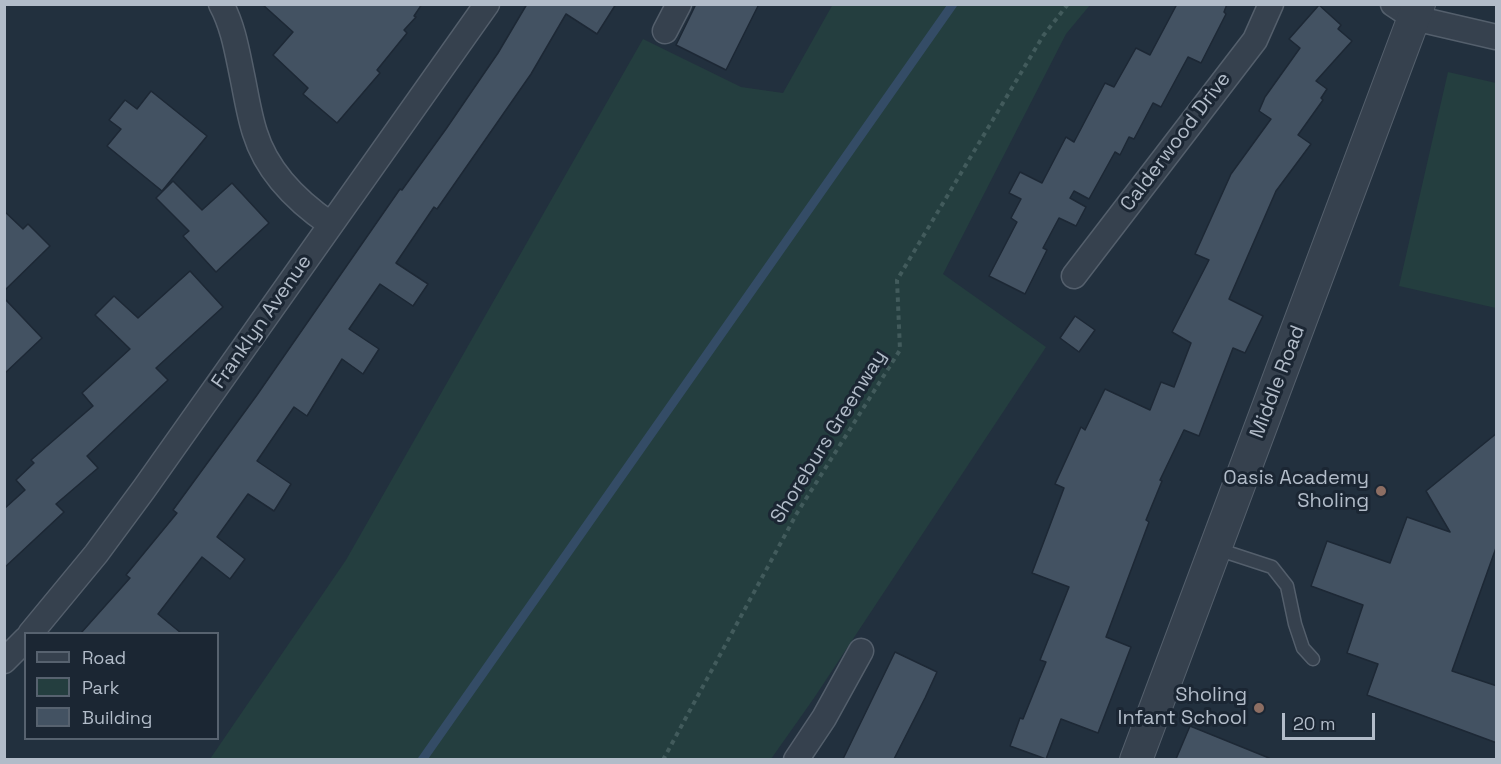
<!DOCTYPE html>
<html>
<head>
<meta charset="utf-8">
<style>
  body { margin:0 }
  #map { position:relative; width:1501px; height:764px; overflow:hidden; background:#22303e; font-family:"Space Grotesk",sans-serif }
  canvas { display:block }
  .frame { position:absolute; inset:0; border:6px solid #b2bcc9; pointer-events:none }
  .legend { position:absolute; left:24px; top:632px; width:195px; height:108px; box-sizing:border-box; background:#1b2633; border:2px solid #57626f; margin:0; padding:8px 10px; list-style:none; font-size:18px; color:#b2bcc9 }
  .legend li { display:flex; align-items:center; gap:12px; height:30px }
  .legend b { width:30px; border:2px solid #57626f }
  .scale { position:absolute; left:1282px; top:713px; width:93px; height:27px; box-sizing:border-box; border:3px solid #b2bcc9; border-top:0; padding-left:8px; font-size:18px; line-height:21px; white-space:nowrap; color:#b2bcc9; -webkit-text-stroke:4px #1b2633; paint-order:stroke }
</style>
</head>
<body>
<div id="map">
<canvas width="1501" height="764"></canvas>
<div class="frame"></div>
<ul class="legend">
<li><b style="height:8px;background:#36414e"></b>Road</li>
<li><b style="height:16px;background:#243e3f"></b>Park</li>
<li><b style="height:16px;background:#435262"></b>Building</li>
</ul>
<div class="scale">20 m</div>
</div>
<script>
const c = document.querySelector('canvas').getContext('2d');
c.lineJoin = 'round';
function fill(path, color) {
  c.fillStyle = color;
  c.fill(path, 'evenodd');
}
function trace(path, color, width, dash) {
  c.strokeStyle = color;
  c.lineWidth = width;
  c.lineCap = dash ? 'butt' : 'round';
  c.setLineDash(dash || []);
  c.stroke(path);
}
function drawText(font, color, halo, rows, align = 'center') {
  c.font = font + ' "Space Grotesk",sans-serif';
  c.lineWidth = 6;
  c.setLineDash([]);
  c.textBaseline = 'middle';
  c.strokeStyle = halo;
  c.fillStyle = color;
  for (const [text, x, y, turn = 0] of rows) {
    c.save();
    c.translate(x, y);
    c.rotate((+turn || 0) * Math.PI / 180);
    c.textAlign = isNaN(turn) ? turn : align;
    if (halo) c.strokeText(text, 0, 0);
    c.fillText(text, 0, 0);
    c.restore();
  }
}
fill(new Path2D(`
  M833 4 1090 5 1066 34 943 274 1046 347 814 698 771 759H210L346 560 643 39 741 87 783 93Z
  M1448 72 1496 83V308L1399 286Z`), '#243e3f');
trace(new Path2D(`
  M422 760 953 4`), '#344c66', 9);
const building = new Path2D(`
  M262 4H422L414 16 416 17 404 30 407 33 377 70 380 73 337 123 303 94 308 88 273 55 293 32Z
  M527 4H616L597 34 566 14 531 74 437 209 434 207 396 263 428 284 413 306 380 284 349 329 379 349 363 374 342 359 307 416 294 407 257 461 291 484 274 511 248 494 217 537 245 559 230 579 202 557 158 614 181 633H81L130 578 126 575 177 513 173 510 257 395 400 189 402 190 446 129 498 53Z
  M696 4H759L726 70 676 45Z
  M1177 4H1227L1224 12 1226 14 1201 63 1188 57 1161 107 1153 103 1134 139 1129 137 1120 155 1115 152 1089 199 1074 191 1070 198 1086 207 1076 226 1059 218 1043 248 1047 250 1025 294 989 276 1017 222 1011 218 1021 199 1009 193 1020 172 1042 183 1066 137 1074 142 1105 83 1114 87 1136 48 1150 55Z
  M1319 5 1341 25 1338 29 1352 41 1316 81 1327 89 1321 98 1323 100 1298 135 1311 144 1276 191 1229 299 1263 316 1245 353 1233 348 1199 436 1184 430 1160 480 1162 481 1146 520 1149 522 1106 637 1131 647 1098 733 1061 719 1046 759 1010 746 1020 718 1023 719 1046 662 1040 660 1069 587 1032 573 1064 488 1055 484 1081 427 1085 430 1105 389 1150 410 1161 382 1174 387 1191 343 1172 332 1209 260 1195 254 1231 174 1271 119 1259 111 1265 97 1300 48 1289 39Z
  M151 91 207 136 162 191 107 146 121 129 109 120 125 100 137 109Z
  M173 181 202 210 232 183 269 223 216 272 183 236 189 231 156 198Z
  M4 211 23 229 28 224 50 246 4 291Z
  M190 271 223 307 156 368 168 380 87 456 98 468 56 504 64 512 4 568V509L25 490 16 480 34 463 31 460 93 406 82 393 130 349 95 315 114 296 138 318Z
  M4 298 42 338 4 374Z
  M1075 316 1095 330 1079 352 1060 338Z
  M1497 433V545L1452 671 1497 686V743L1367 695 1378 664 1347 653 1363 605 1311 586 1327 541 1390 563 1407 517 1450 532 1426 491Z
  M895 652 937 672 925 698 894 759H843Z
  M1190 726 1269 758V759H1176Z`);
fill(building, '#435262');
trace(building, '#1d2835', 1.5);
const service = new Path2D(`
  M1217 549 1272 567 1287 586 1295 624 1303 648 1313 659`);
const minor = new Path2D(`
  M221 4C233 26 237 51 242 75 246 94 249 115 255 133 267 172 298 202 330 224
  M1393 4 1414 18 1496 37
  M665 31 679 4
  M1074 276 1255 40 1271 4
  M30 634 96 554 144 489 487 4
  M4 661 26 639
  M796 760 824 718 861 651`);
const tertiary = new Path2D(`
  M1136 760 1419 4`);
trace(service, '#545f6c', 15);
trace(minor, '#545f6c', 27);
trace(tertiary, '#545f6c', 34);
trace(new Path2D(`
  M663 760 797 513 900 350 897 280 1043 36 1068 4`), '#425b5c', 4, [4.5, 4.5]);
trace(service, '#36414e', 12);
trace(minor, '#36414e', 24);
trace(tertiary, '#36414e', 32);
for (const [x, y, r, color] of [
  [1381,491,6,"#8d6e63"],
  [1259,708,6,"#8d6e63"]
]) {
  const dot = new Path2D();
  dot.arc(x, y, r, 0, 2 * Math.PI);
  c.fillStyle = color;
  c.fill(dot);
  trace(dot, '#1b2633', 2);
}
drawText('20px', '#b2bcc9', '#1b2633', [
  ["Calderwood Drive",1176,142,-53],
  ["Franklyn Avenue",262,322,-55],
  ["Middle Road",1278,382,-69],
  ["Shoreburs Greenway",829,437,-58]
]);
drawText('20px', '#b2bcc9', '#1b2633', [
  ["Oasis Academy",1369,479],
  ["Sholing",1369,502],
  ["Sholing",1247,696],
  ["Infant School",1247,719]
], 'right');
</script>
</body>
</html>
